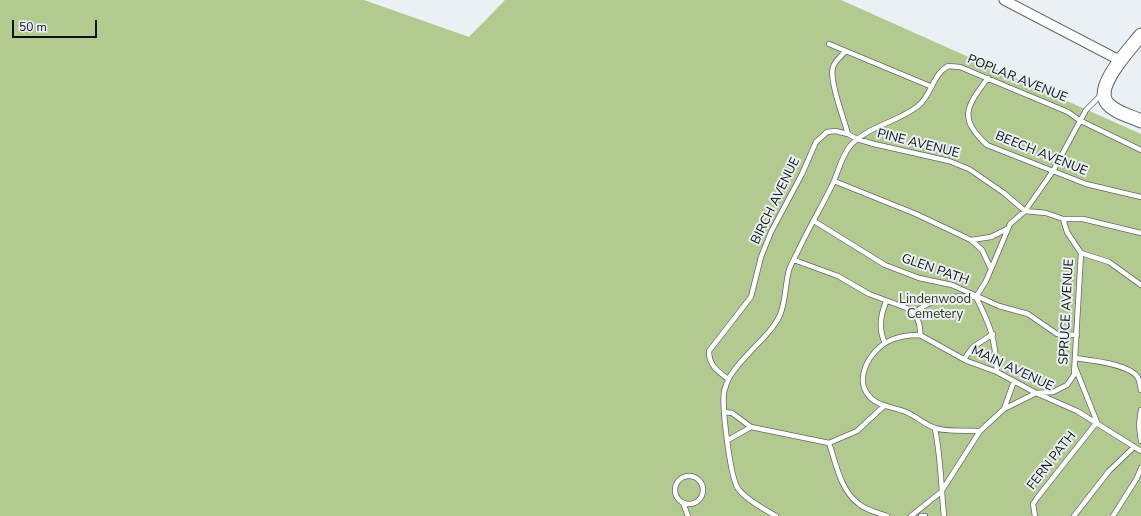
<!DOCTYPE html>
<html>
<head>
<meta charset="utf-8">
<style>
  body { margin:0 }
  #map { position:relative; width:1141px; height:516px; overflow:hidden; background:#eaf0f4; font-family:"Nunito Sans",sans-serif }
  canvas { display:block }
  .scale { position:absolute; left:12px; top:20px; width:85px; height:18px; box-sizing:border-box; border:2px solid #0f1112; border-top:0; padding-left:5px; font-size:12px; line-height:14px; white-space:nowrap; color:#0f1112; -webkit-text-stroke:3px #eaf0f4; paint-order:stroke }
</style>
</head>
<body>
<div id="map">
<canvas width="1141" height="516"></canvas>
<div class="scale">50 m</div>
</div>
<script>
const c = document.querySelector('canvas').getContext('2d');
c.lineJoin = 'round';
function fill(path, color) {
  c.fillStyle = color;
  c.fill(path, 'evenodd');
}
function trace(path, color, width, dash) {
  c.strokeStyle = color;
  c.lineWidth = width;
  c.lineCap = dash ? 'butt' : 'round';
  c.setLineDash(dash || []);
  c.stroke(path);
}
function drawText(font, color, halo, rows, align = 'center') {
  c.font = font + ' "Nunito Sans",sans-serif';
  c.lineWidth = 4;
  c.setLineDash([]);
  c.textBaseline = 'middle';
  c.strokeStyle = halo;
  c.fillStyle = color;
  for (const [text, x, y, turn = 0] of rows) {
    c.save();
    c.translate(x, y);
    c.rotate((+turn || 0) * Math.PI / 180);
    c.textAlign = isNaN(turn) ? turn : align;
    if (halo) c.strokeText(text, 0, 0);
    c.fillText(text, 0, 0);
    c.restore();
  }
}
fill(new Path2D(`
  M0 0H364L469 37 505 0H841L1141 134V516H0Z`), '#b2ca8f');
const lane = new Path2D(`
  M829 44 930 86
  M845 52C841 56 835 61 833 67 829 81 844 119 848 134L857 139 874 144 949 161 969 169 1004 193 1025 211 1046 213 1063 219H1083L1141 233
  M988 78C966 107 958 118 987 145L1086 184 1141 197
  M834 181 916 214 971 240 982 250 991 269
  M1063 219 1067 232 1081 253 1109 262 1141 285
  M814 221 885 265 919 278 952 285 999 306 1028 314 1057 334 1077 335
  M971 240 991 237 1007 229
  M794 260 838 276 869 294 909 309C917 315 921 324 920 335
  M976 297 986 281 1010 224 1025 211 1053 171 1086 110 1102 94
  M976 297C991 327 995 338 997 372
  M914 313C933 298 951 295 974 297
  M920 335 967 361 997 372 1036 393 1077 411 1141 451
  M920 335C911 335 900 336 891 340 870 349 851 381 872 399 881 407 894 407 906 412 916 416 925 425 935 428 945 432 969 430 980 431
  M885 343C878 329 880 316 886 302
  M1075 358C1089 360 1131 364 1138 378 1140 381 1140 387 1141 390
  M964 359 973 347 993 334
  M1075 367 1097 422
  M728 379C718 371 709 366 709 351L751 297 761 257 771 232 802 174 816 142 827 132 835 131 848 134
  M884 406 857 431 829 443C836 463 840 490 859 504 866 510 878 513 887 516
  M1004 409 1036 393 1053 392 1067 385 1074 375 1081 253
  M1141 410 1139 425 1141 441
  M724 412 732 413 751 427
  M935 429C941 458 941 487 944 516
  M728 440 751 427 829 443
  M675 490a14 14 0 1 1 28 0a14 14 0 1 1-28 0Z
  M683 503 688 516
  M776 516C764 509 748 501 739 490 730 480 722 407 724 392 725 388 727 382 729 378 742 355 770 337 780 315 786 300 785 285 789 270 791 264 795 257 798 251 809 227 823 205 834 181 839 169 842 156 850 146 868 126 898 122 918 106 932 95 932 75 948 66L960 67 1068 112 1079 120 1141 150
  M911 516 941 492 980 431 1004 409 1014 381
  M921 516H925
  M1035 516 1033 504 1037 498 1097 422
  M1074 516 1109 471 1134 447
  M1113 516 1137 478 1141 468`);
const street = new Path2D(`
  M1004 0 1121 61`);
const secondary = new Path2D(`
  M1141 35C1130 49 1092 88 1108 104 1116 113 1131 116 1141 121`);
trace(lane, '#62676b', 6);
trace(street, '#62676b', 11);
trace(secondary, '#62676b', 15);
trace(lane, '#fff', 4.5);
trace(street, '#fff', 9);
trace(secondary, '#fff', 13);
drawText('13px', '#0f1112', '#eaf0f4', [
  ["POPLAR AVENUE",1017,79,22],
  ["PINE AVENUE",918,144,14],
  ["BEECH AVENUE",1041,154,22],
  ["BIRCH AVENUE",776,201,-64],
  ["GLEN PATH",935,270,19],
  ["SPRUCE AVENUE",1067,312,-87],
  ["MAIN AVENUE",1012,369,25],
  ["FERN PATH",1052,461,-52]
]);
drawText('13px', '#2d3b16', '#eaf0f4', [
  ["Lindenwood",935,300],
  ["Cemetery",935,315]
]);
</script>
</body>
</html>
